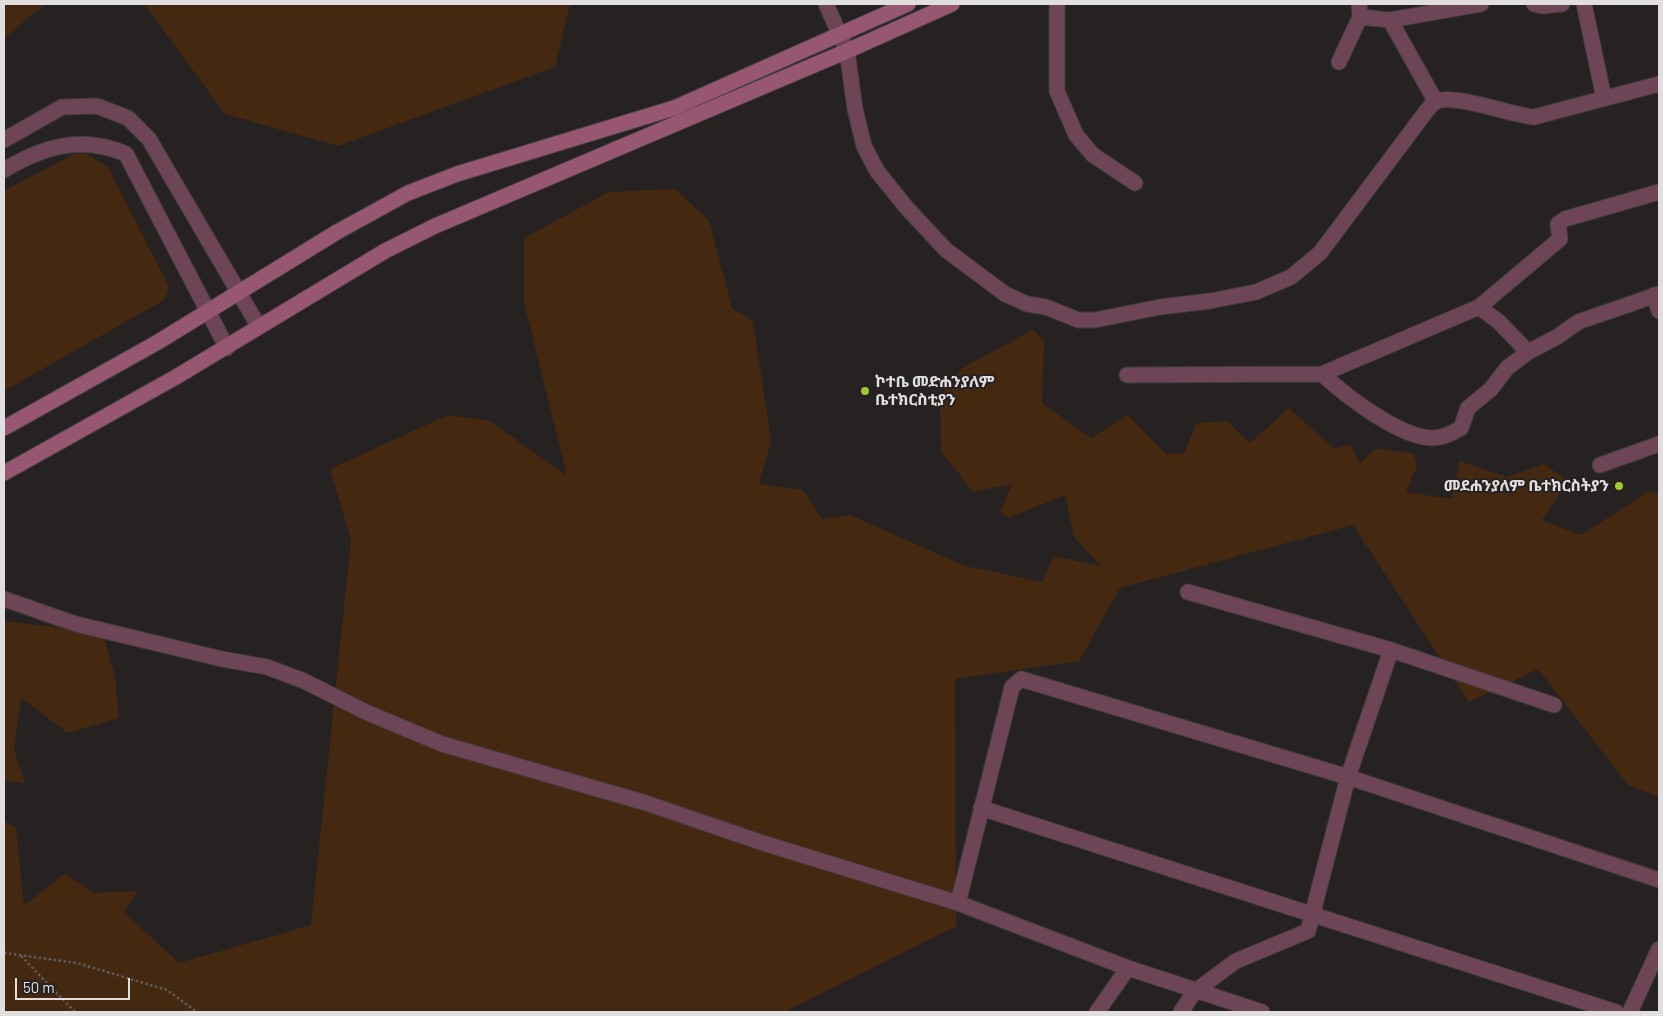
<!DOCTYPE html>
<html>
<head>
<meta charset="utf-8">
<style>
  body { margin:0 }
  #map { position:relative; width:1663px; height:1016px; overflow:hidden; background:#262222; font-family:Barlow,sans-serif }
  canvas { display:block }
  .frame { position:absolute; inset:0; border:5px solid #e0dede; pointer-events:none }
  .scale { position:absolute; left:15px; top:978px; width:115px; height:22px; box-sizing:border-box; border:2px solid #e0dede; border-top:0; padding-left:6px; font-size:15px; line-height:18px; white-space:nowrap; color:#e0dede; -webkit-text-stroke:4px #262222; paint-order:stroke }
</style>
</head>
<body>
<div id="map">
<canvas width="1663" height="1016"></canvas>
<div class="frame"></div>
<div class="scale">50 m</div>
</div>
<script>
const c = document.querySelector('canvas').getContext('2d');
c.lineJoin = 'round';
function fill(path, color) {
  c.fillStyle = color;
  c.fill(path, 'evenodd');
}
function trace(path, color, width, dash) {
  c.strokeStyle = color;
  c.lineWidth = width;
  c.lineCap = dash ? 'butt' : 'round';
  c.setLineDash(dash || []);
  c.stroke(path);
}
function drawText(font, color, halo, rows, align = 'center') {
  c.font = font + ' Barlow,"Noto Sans Ethiopic",sans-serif';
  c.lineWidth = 4;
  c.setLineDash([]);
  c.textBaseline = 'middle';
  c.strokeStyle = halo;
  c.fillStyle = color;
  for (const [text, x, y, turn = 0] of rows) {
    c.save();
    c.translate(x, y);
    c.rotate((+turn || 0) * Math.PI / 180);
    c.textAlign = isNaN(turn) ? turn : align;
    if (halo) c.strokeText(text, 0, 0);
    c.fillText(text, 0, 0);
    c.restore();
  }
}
fill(new Path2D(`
  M4 4H45L4 38Z
  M144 4H570L555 67 338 146 225 114Z
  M74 154H87L108 167 169 287 164 300 4 391V191Z
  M675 189 709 221 732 308 753 321 771 441 759 484 803 490 822 519 850 515 965 566 1042 582 1054 556 1101 566 1074 537 1065 495 1008 518 1000 511 1012 484 973 492 941 451 940 397 962 368 1033 330 1044 340 1042 403 1091 438 1128 415 1166 454 1184 453 1197 423 1227 421 1250 443 1289 408 1334 449 1350 444 1360 463 1377 448 1414 454 1417 466 1406 492 1452 499 1459 461 1507 477 1544 464 1568 481 1542 520 1581 535 1651 490 1659 495V797L1628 785 1538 669 1469 702 1353 525 1120 588 1079 661 955 679 956 926 784 1012H4V821L16 828 24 906 65 873 93 893 138 891 124 912 179 963 311 925 351 540 330 469 448 415 490 421 567 476 524 302V238L609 192Z
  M4 621 103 633 115 677 119 718 68 733 21 698 14 749 25 783 4 781Z`), '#442810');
const minor = new Path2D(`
  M826 4 847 51 855 109 864 146 877 171 906 207 946 250 1005 294 1027 304 1046 307 1078 320H1095L1160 307 1210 301 1256 292 1291 277 1320 253 1419 121C1424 115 1430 104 1437 101 1456 94 1510 115 1534 117L1659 84
  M1057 4V91L1076 135 1093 155 1135 183
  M1534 4 1542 6 1562 4
  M1584 4 1604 98
  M1360 17 1390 20 1481 4
  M1390 20 1436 102
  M1339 62 1360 17 1359 4
  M4 140 62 107 97 106 128 118 149 139 259 327
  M4 170C44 146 82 135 126 154L227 348
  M1654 295 1659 311
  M1479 307 1499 322 1528 352
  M1322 374C1346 396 1399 437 1432 438 1443 438 1452 433 1461 428L1468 408 1491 389 1507 368 1528 352 1557 337 1578 322 1659 294
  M1127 375 1322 374 1479 307 1560 239 1558 224 1565 219 1659 192
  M1600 465 1659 444
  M1188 592 1391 650 1554 705
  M4 599 76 624 222 659 267 667 304 681 368 713 442 744 646 803 763 843 958 903 1128 968 1262 1012
  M981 808 1616 1012
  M958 903 1012 687 1021 679 1348 777 1659 880
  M1097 1012 1128 968
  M1181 1012 1194 992 1236 961 1308 931 1348 777 1391 650
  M1630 1012 1659 949`);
const secondary = new Path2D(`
  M4 428 158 342 337 232 408 193 457 174 674 108 908 4
  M4 473 176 377 385 251 435 226 847 51 952 4`);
trace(minor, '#403c3c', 17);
trace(secondary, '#403c3c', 17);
trace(new Path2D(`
  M4 953 77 963 167 990 197 1012
  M21 956 75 1012`), '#5f5b5b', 2.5, [2.5, 2.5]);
trace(minor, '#6d4556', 15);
trace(secondary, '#975772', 15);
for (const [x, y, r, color] of [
  [865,391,5,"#9fca2d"],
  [1619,486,5,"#9fca2d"]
]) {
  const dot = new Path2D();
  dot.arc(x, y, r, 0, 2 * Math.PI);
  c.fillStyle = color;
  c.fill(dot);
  trace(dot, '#262222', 2);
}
drawText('bold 16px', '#e0dede', '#262222', [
  ["ኮተቤ መድሐንያለም",875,382],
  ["ቤተክርስቲያን",875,400],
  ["መደሐንያለም ቤተክርስትያን",1609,486,"right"]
], 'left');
</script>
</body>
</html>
